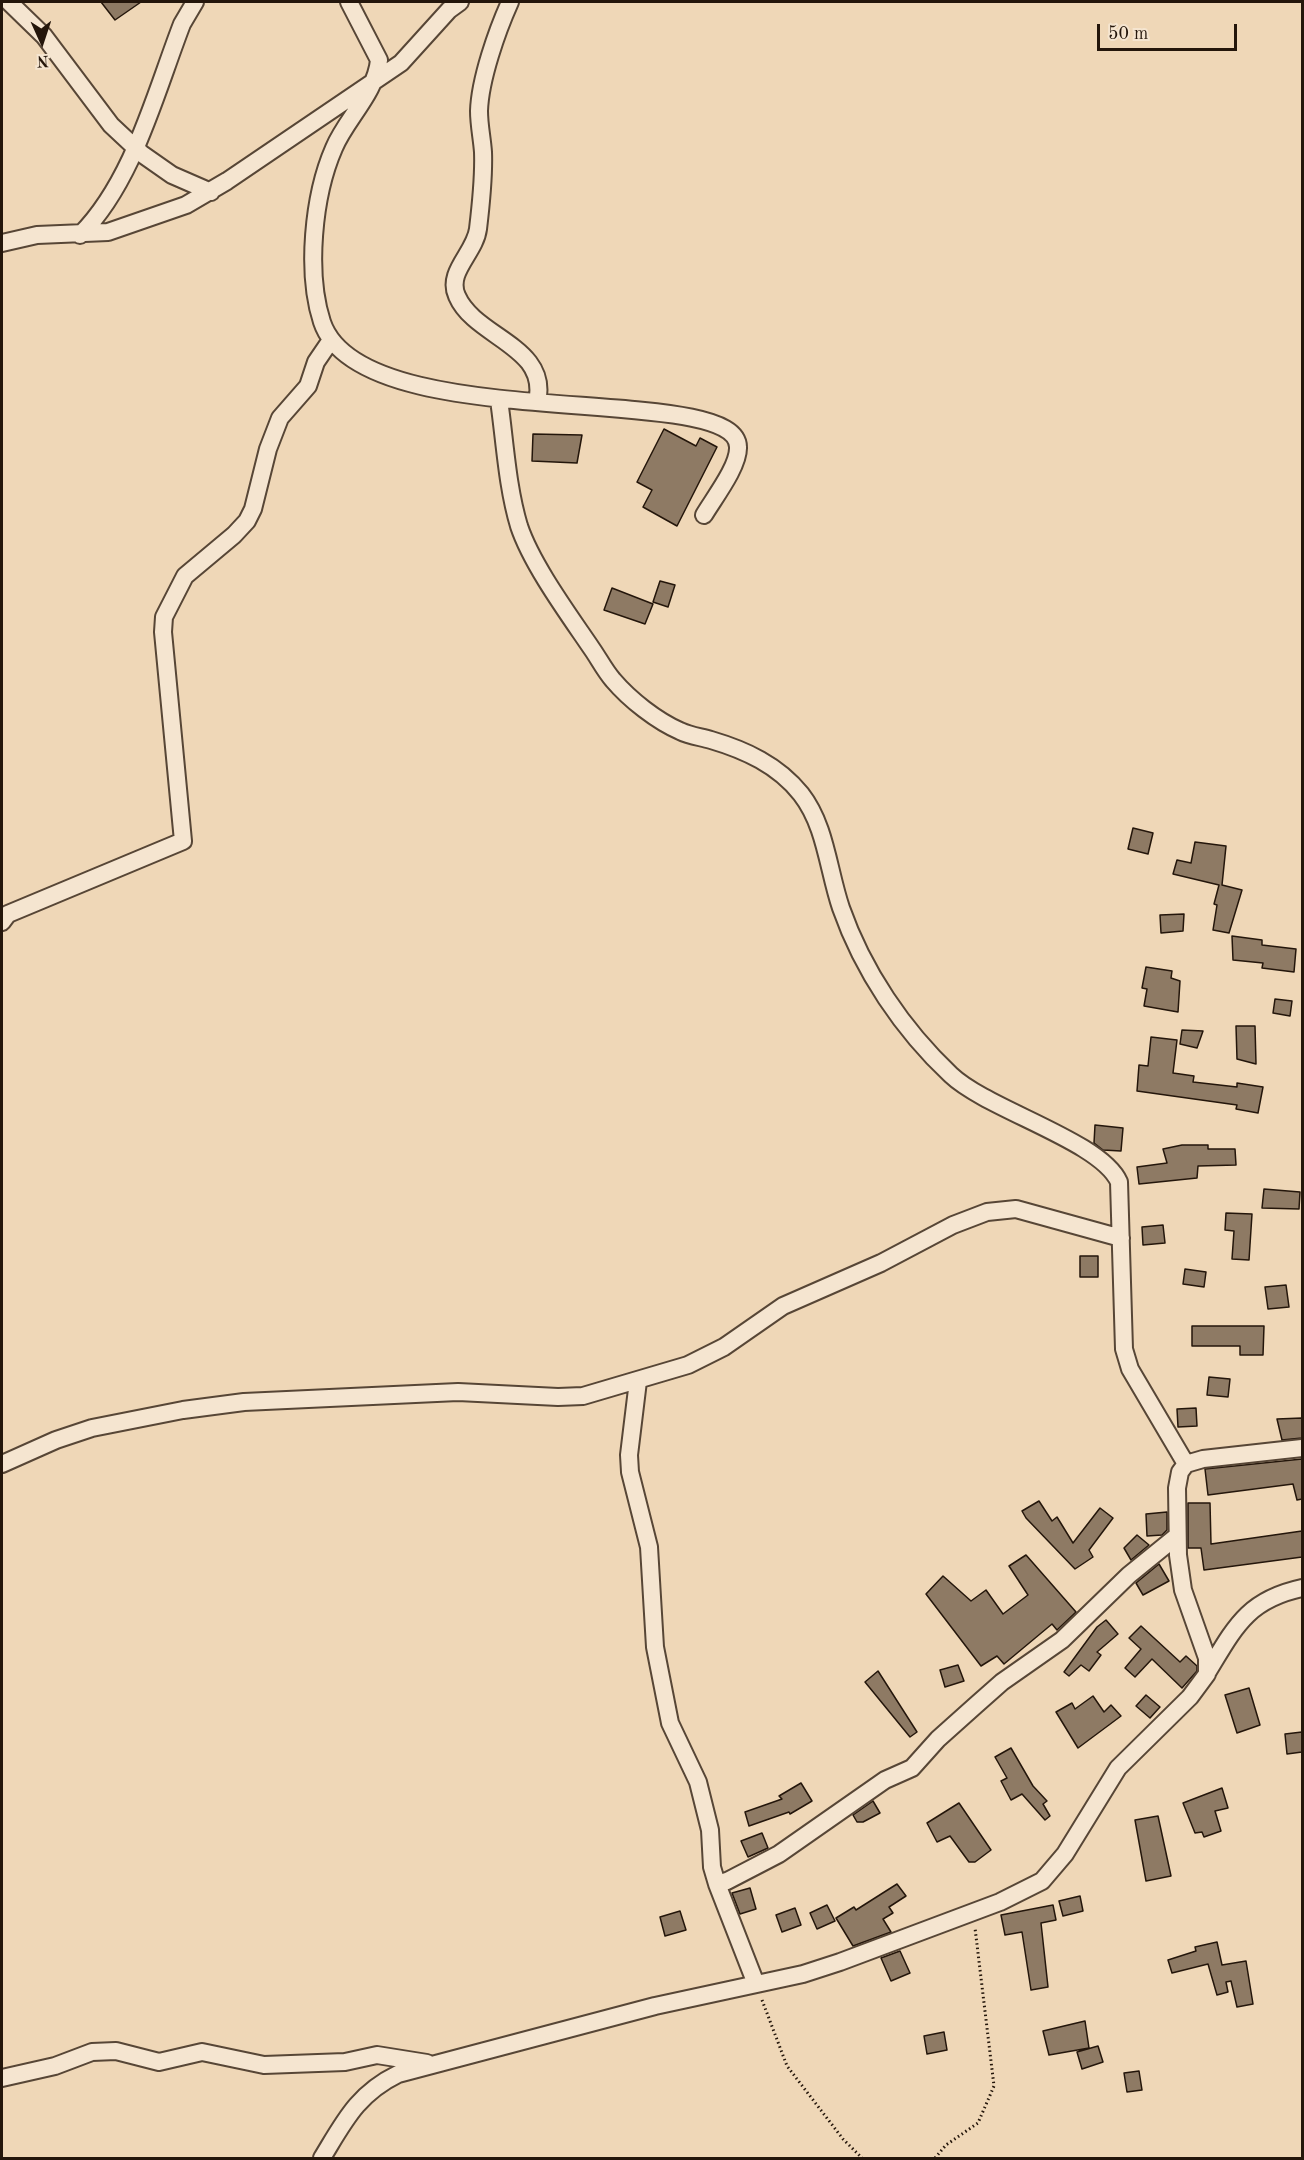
<!DOCTYPE html>
<html>
<head>
<meta charset="utf-8">
<style>
  body { margin:0 }
  #map { position:relative; width:1304px; height:2160px; overflow:hidden; background:#efd7b7; font-family:"Old Standard TT",serif }
  canvas { display:block }
  .frame { position:absolute; inset:0; border:3px solid #24160b; pointer-events:none }
  .north { position:absolute; left:12px; top:12px; width:60px; height:60px; -webkit-text-stroke:4px #f5e5d0; paint-order:stroke; rotate:177deg; font-size:16px; font-weight:700; line-height:24px; text-align:center; color:#24160b }
  .north::after { content:''; display:block; margin:auto; width:21px; height:27px; background:#24160b; clip-path:polygon(50% 0,100% 100%,50% 72%,0 100%) }
  .scale { position:absolute; left:1097px; top:24px; width:140px; height:27px; box-sizing:border-box; border:3px solid #24160b; border-top:0; padding-left:8px; font-size:18px; line-height:21px; white-space:nowrap; color:#24160b; -webkit-text-stroke:4px #f5e5d0; paint-order:stroke }
</style>
</head>
<body>
<div id="map">
<canvas width="1304" height="2160"></canvas>
<div class="frame"></div>
<div class="north">N</div>
<div class="scale">50 m</div>
</div>
<script>
const c = document.querySelector('canvas').getContext('2d');
c.lineJoin = 'round';
function fill(path, color) {
  c.fillStyle = color;
  c.fill(path, 'evenodd');
}
function trace(path, color, width, dash) {
  c.strokeStyle = color;
  c.lineWidth = width;
  c.lineCap = dash ? 'butt' : 'round';
  c.setLineDash(dash || []);
  c.stroke(path);
}
const building = new Path2D(`
  M101 2H141L115 20Z
  M664 429 696 446 700 438 717 447 677 526 643 507 652 490 637 482Z
  M533 434 582 435 577 463 532 461Z
  M660 581 675 585 668 607 653 602Z
  M612 588 653 604 645 624 604 610Z
  M1133 828 1153 833 1148 854 1128 849Z
  M1195 842 1226 846 1222 885 1242 890 1229 933 1213 930 1217 905 1214 904 1219 885 1173 874 1177 860 1191 863Z
  M1184 914 1183 931 1161 933 1160 915Z
  M1232 936 1262 940V945L1296 949 1294 972 1262 968 1263 963 1233 960Z
  M1146 967 1172 971 1171 978 1180 981 1178 1012 1144 1006 1147 989 1142 988Z
  M1275 999 1292 1001 1290 1016 1273 1013Z
  M1236 1026H1255L1256 1064 1237 1059Z
  M1182 1030 1203 1031 1197 1048 1180 1044Z
  M1151 1037 1177 1040 1173 1073 1194 1076 1193 1082 1237 1087V1083L1263 1087 1258 1113 1236 1109 1237 1105 1137 1091 1139 1065 1148 1066Z
  M1095 1125 1123 1128 1121 1151 1103 1150 1094 1143Z
  M1182 1145H1208V1149H1235L1236 1165 1198 1166 1197 1178 1139 1184 1137 1167 1167 1163 1163 1149Z
  M1264 1189 1300 1192 1299 1209 1262 1208Z
  M1226 1213 1252 1214 1249 1260 1232 1259 1234 1231 1225 1230Z
  M1163 1225 1165 1243 1143 1245 1142 1227Z
  M1080 1256H1098V1277H1080Z
  M1185 1269 1206 1272 1204 1287 1183 1284Z
  M1286 1285 1289 1307 1268 1309 1265 1287Z
  M1192 1326H1264L1263 1355H1240V1346H1192Z
  M1209 1377 1230 1379 1228 1397 1207 1395Z
  M1196 1408 1197 1426 1178 1427 1177 1409Z
  M1302 1418V1438L1282 1440 1277 1419Z
  M1302 1459V1499L1297 1500 1293 1484 1208 1495 1205 1469Z
  M1039 1501 1052 1521 1057 1517 1073 1543 1100 1508 1113 1518 1089 1550 1093 1557 1075 1569 1026 1518 1022 1511Z
  M1188 1503H1210L1211 1544 1302 1531V1557L1204 1570 1201 1548H1188Z
  M1167 1512V1530L1162 1535 1147 1536 1146 1514Z
  M1137 1535 1149 1545 1131 1560 1124 1548Z
  M1026 1555 1076 1612 1057 1630 1052 1624 1004 1664 997 1656 981 1666 926 1594 943 1576 971 1601 986 1590 1003 1614 1028 1595 1009 1566Z
  M1159 1564 1169 1581 1143 1595 1136 1583Z
  M1106 1620 1118 1634 1097 1652 1101 1655 1089 1671 1081 1665 1069 1676 1064 1672 1097 1627Z
  M1141 1626 1180 1662 1186 1656 1197 1666V1671L1182 1688 1152 1659 1135 1677 1125 1668 1141 1649 1129 1638Z
  M958 1665 964 1681 945 1687 940 1670Z
  M878 1671 917 1732 910 1737 865 1682Z
  M1249 1688 1260 1725 1237 1733 1225 1695Z
  M1146 1695 1160 1707 1150 1718 1136 1706Z
  M1093 1696 1104 1712 1111 1705 1121 1716 1078 1748 1056 1712 1072 1703 1075 1709Z
  M1302 1732V1752L1287 1754 1285 1734Z
  M1011 1748 1033 1786 1047 1801 1043 1804 1050 1816 1045 1820 1022 1794 1011 1800 1001 1781 1007 1778 995 1757Z
  M801 1783 812 1801 790 1814 789 1812 749 1826 745 1812 782 1799 779 1796Z
  M1222 1788 1228 1808 1215 1811 1221 1831 1204 1837 1202 1832 1195 1833 1183 1803Z
  M873 1801 880 1813 863 1822H857L853 1815Z
  M959 1803 991 1850 975 1862H969L950 1836 937 1842 927 1823Z
  M1158 1816 1171 1876 1146 1881 1135 1820Z
  M762 1833 768 1848 748 1857 741 1841Z
  M897 1884 906 1896 889 1907 893 1913 883 1919 891 1932 853 1946 836 1918 854 1907 856 1910Z
  M750 1888 756 1909 740 1914 732 1893Z
  M1080 1896 1083 1911 1063 1916 1059 1901Z
  M827 1905 835 1921 817 1929 810 1913Z
  M1053 1905 1056 1920 1041 1923 1048 1987 1031 1990 1022 1932 1005 1935 1001 1915Z
  M795 1908 801 1925 782 1932 776 1915Z
  M680 1911 686 1930 665 1936 660 1917Z
  M1217 1942 1222 1965 1246 1961 1253 2004 1237 2007 1231 1981 1226 1982 1228 1992 1217 1995 1208 1964 1172 1973 1168 1960 1196 1951 1195 1947Z
  M900 1951 910 1973 891 1981 881 1958Z
  M1085 2021 1089 2048 1049 2055 1043 2031Z
  M944 2032 947 2050 927 2054 924 2036Z
  M1098 2046 1103 2062 1082 2069 1077 2052Z
  M1139 2071 1142 2090 1127 2092 1124 2073Z`);
fill(building, '#8e7a64');
trace(building, '#24160b', 1.5);
const minor = new Path2D(`
  M9 2 44 36 111 125 142 154 172 175 211 192
  M349 2 379 60C376 93 346 119 334 148 313 196 306 273 322 322 361 439 737 379 738 447 739 466 714 498 704 515
  M510 2C497 31 480 79 479 111 479 125 482 138 483 152 484 178 481 204 478 229 475 253 446 272 457 296 475 338 550 346 537 402
  M80 235C133 182 155 94 182 24L195 2
  M2 243 37 235 108 232 186 205 227 181 401 63 449 10 460 2
  M499 400C505 442 507 486 519 526 532 565 569 615 592 649 599 659 605 671 613 680 630 700 657 721 680 731 690 736 701 737 711 740 745 750 778 765 801 794 826 826 828 870 841 908 863 971 903 1030 951 1075 988 1110 1101 1141 1119 1182L1124 1349 1130 1369 1186 1464
  M2 922 8 914 183 841 163 632 164 617 185 576 234 535 247 521 253 509 268 449 280 418 308 386 316 362 331 340
  M638 1381 629 1455 630 1472 649 1547 655 1647 670 1723 698 1782 710 1830 712 1867 717 1884
  M2 1464 56 1440 92 1428 183 1410 244 1402 458 1392 558 1397 583 1396 688 1365 724 1347 783 1306 881 1263 953 1225 987 1212 1016 1209 1121 1238
  M1207 1673C1235 1627 1247 1600 1302 1588
  M756 1984 717 1884 727 1881 779 1854 885 1780 912 1768 938 1739 976 1705 1002 1682 1062 1640 1129 1575 1177 1536
  M2 2078 55 2066 92 2052 116 2051 159 2062 202 2052 264 2065 345 2062 377 2055 427 2063
  M322 2158C344 2122 357 2094 398 2074L655 2006 803 1974 840 1962 1000 1902 1042 1881 1065 1854 1118 1768 1190 1697 1207 1674V1658L1183 1590 1178 1555 1177 1488 1180 1472 1186 1464 1203 1459 1302 1448`);
trace(minor, '#574636', 20);
trace(new Path2D(`
  M762 2000 787 2066 843 2139 862 2158
  M935 2158 946 2145 978 2123 994 2086 975 1928`), '#24160b', 3, [1.5, 3]);
trace(minor, '#f5e5d0', 16);
</script>
</body>
</html>
